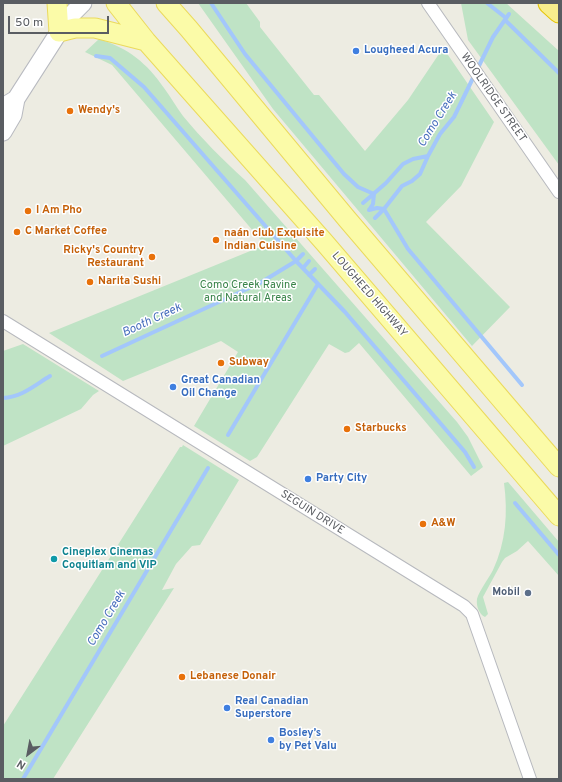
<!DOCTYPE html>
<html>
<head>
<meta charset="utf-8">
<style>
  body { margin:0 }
  #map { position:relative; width:562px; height:782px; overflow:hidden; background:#edece2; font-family:Overpass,sans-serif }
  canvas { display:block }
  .frame { position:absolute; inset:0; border:4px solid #5a5d62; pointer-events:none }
  .north { position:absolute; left:8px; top:734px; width:40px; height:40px; -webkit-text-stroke:3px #fff; paint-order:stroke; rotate:212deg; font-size:11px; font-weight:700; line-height:16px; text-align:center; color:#5a5d62 }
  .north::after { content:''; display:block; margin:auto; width:14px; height:18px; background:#5a5d62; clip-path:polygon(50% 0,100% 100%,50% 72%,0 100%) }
  .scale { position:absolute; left:8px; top:16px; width:101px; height:18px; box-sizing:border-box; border:2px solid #5a5d62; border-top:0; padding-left:5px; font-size:12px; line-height:14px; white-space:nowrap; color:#5a5d62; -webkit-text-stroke:3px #fff; paint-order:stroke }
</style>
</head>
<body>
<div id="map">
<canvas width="562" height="782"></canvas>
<div class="frame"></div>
<div class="north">N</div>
<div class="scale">50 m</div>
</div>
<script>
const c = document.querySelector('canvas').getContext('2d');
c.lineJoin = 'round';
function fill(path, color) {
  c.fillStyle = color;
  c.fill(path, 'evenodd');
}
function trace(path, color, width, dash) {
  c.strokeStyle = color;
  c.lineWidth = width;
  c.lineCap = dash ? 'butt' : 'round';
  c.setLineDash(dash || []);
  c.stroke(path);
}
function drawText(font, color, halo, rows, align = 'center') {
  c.font = font + ' Overpass,sans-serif';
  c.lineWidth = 3;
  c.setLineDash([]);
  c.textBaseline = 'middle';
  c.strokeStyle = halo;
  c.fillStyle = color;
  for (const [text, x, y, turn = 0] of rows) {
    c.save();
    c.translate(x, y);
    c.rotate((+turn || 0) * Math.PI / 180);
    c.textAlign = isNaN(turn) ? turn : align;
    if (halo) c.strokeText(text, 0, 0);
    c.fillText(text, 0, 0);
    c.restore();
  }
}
fill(new Path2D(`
  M198 3H246L260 22V27L314 95H319L365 151 408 100 443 48 445 51 446 50 448 55 494 122 461 186 426 222 510 307 472 346 273 109Z
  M461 3H506L559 51V165L468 40Z
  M99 39C128 48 147 63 164 88 171 97 176 107 183 116 202 139 223 160 245 180L457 422 468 437 483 467 471 476 359 343 349 352 345 353 329 344 257 457 250 461 194 426 238 352 221 341 123 381 49 333 265 245 112 65 85 52Z
  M23 344 99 391 93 395 81 409 3 446V351Z
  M183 445 239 480 200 545 192 546 176 564 162 590 174 588 53 779H3V726L180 447H182Z
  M508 482 559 542V576L528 541 517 551 505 558 502 562 483 597 488 614 485 617C479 614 476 606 477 599 479 591 489 578 493 570 506 542 508 513 504 483Z`), '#bfe3c5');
trace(new Path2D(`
  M211 3 245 54 315 139 344 174 358 187 374 194
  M487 3 506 18
  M505 20 559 73
  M96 56 110 58 144 87 296 261 345 312 465 452 474 467
  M428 156 420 174 412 181 402 186 384 209 408 249 522 385
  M363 203 386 183 403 164 413 159 428 156 440 134 454 117 493 37 509 14
  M369 210 373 204 374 194
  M369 210 377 208 384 209
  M375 218 384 209
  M303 268 309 261
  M309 275 315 269
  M102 356 260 283 296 261 303 254
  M3 398C22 397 35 385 50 376
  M228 435 318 284
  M515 503 559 555
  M23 779 208 468`), '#a3c7fb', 4);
const street = new Path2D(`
  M428 3 559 192
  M3 321 464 606 472 614 530 779`);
const secondary = new Path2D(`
  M3 107 16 99 59 32 70 16 83 3
  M3 132 13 115 16 99`);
const primary = new Path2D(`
  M57 3 59 32 75 28H95L146 41
  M116 3 146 41 324 242 559 516
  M166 3 189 29 347 219 559 467`);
const highway = new Path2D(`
  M549 3 559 12`);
trace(street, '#b7b9be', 14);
trace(secondary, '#b8bac0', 19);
trace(primary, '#ebda5c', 21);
trace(highway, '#e5c409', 23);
trace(street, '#fff', 12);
trace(secondary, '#fff', 17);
trace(primary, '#fbfba8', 19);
trace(highway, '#f8ee8d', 21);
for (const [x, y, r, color] of [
  [356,51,4,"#3f7fe0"],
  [70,111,4,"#e8710a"],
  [28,211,4,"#e8710a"],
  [17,232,4,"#e8710a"],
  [216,240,4,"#e8710a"],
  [152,257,4,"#e8710a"],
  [90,282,4,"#e8710a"],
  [221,363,4,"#e8710a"],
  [173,387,4,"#3f7fe0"],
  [347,429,4,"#e8710a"],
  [308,479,4,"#3f7fe0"],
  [423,524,4,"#e8710a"],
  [54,559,4,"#0f9aa8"],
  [528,593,4,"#5c6f8a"],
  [182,677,4,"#e8710a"],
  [227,708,4,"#3f7fe0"],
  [271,740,4,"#3f7fe0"]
]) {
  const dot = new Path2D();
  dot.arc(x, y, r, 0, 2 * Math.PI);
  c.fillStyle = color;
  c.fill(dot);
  trace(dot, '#fff', 1.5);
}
drawText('bold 11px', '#366cbe', '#fff', [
  ["Lougheed Acura",364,51],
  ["Great Canadian",181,381],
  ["Oil Change",181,394],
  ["Party City",316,479],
  ["Real Canadian",235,702],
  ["Superstore",235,715],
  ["Bosley’s",279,734],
  ["by Pet Valu",279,747]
], 'left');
drawText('11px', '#5a5d62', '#fff', [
  ["WOOLRIDGE STREET",493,98,55],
  ["LOUGHEED HIGHWAY",369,295,49],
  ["SEGUIN DRIVE",312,513,32]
]);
drawText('bold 11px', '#c56008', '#fff', [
  ["Wendy's",78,111],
  ["I Am Pho",36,211],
  ["C Market Coffee",25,232],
  ["naán club Exquisite",224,234],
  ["Indian Cuisine",224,247],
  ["Ricky's Country",144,251,"right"],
  ["Restaurant",144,264,"right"],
  ["Narita Sushi",98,282],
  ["Subway",229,363],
  ["Starbucks",355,429],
  ["A&W",431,524],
  ["Lebanese Donair",190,677]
], 'left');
drawText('11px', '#388348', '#fff', [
  ["Como Creek Ravine",248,286],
  ["and Natural Areas",248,299]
]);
drawText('bold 11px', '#0d838f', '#fff', [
  ["Cineplex Cinemas",62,553],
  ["Coquitlam and VIP",62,566]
], 'left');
drawText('bold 11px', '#4e5e75', '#fff', [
  ["Mobil",520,593]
], 'right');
drawText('italic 12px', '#476ebd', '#fff', [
  ["Como Creek",438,120,-58],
  ["Booth Creek",152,321,-25],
  ["Como Creek",107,619,-59]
]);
</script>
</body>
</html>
